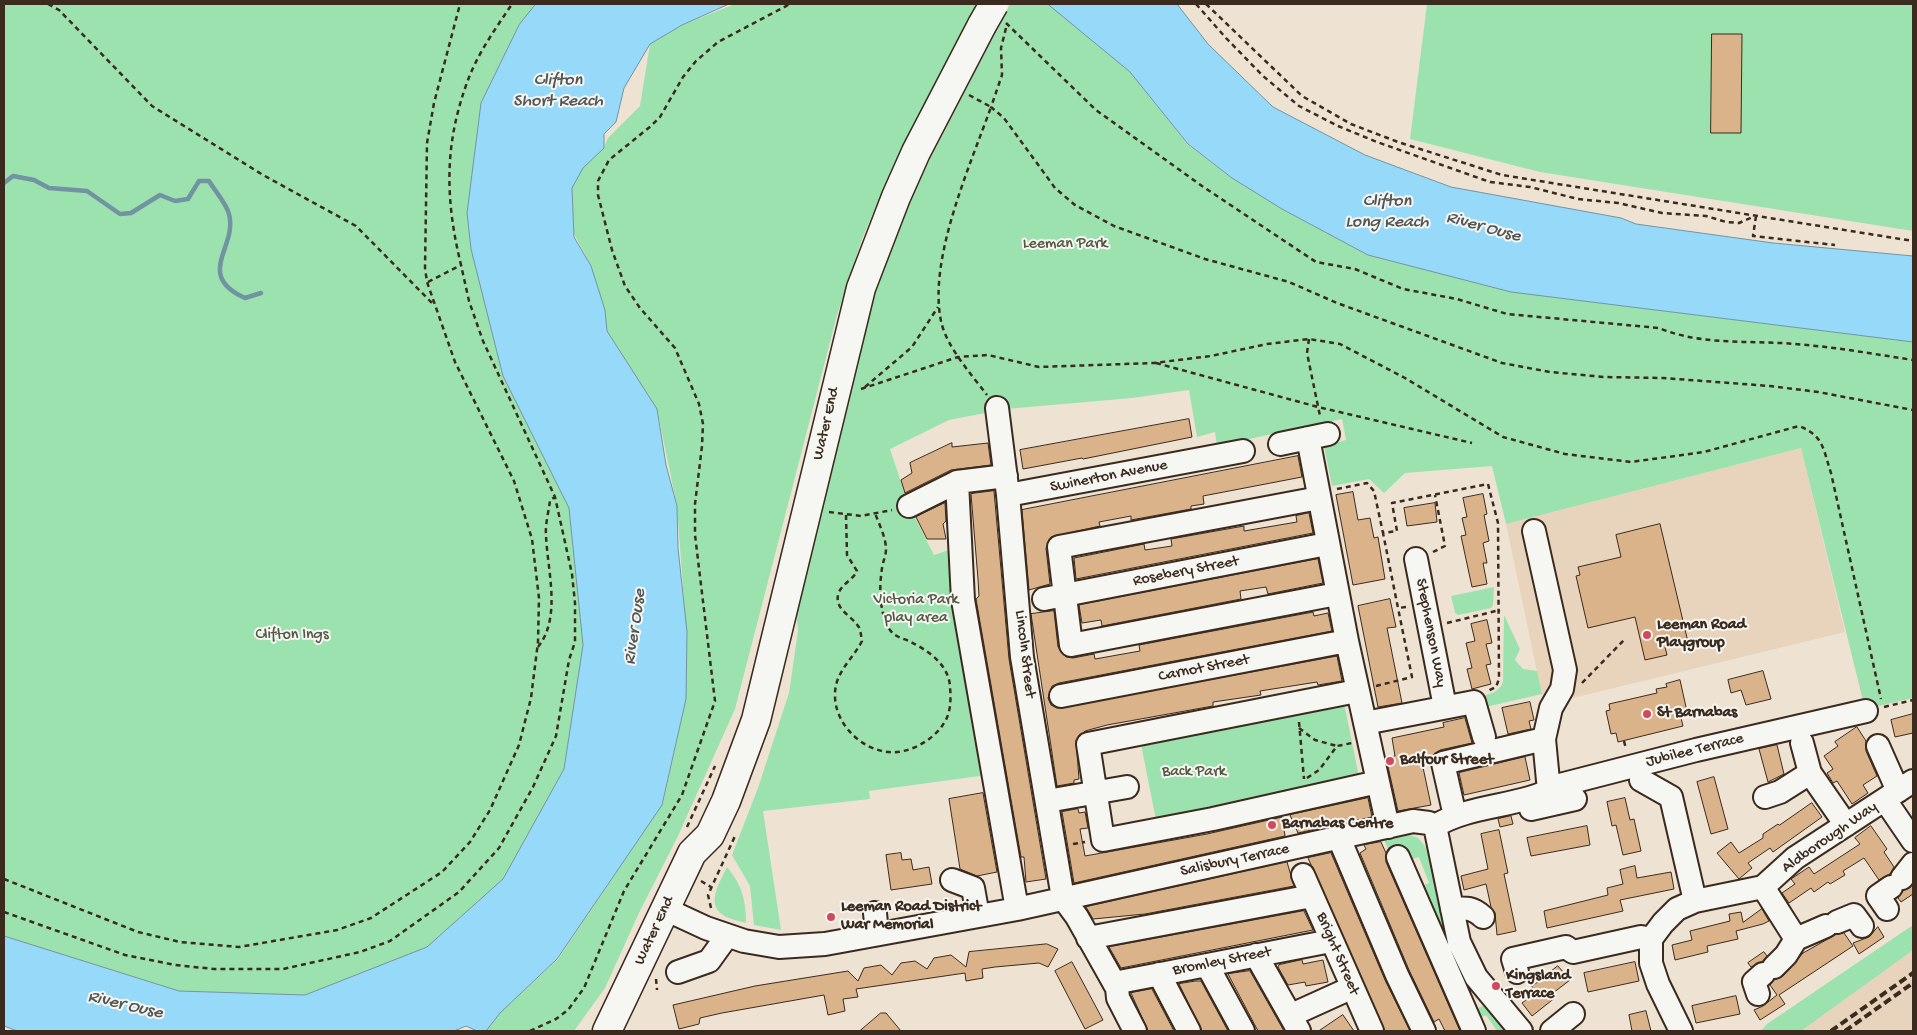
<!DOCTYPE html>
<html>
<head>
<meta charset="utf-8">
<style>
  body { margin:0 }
  #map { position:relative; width:1917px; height:1035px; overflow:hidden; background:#eee2d3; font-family:"Gochi Hand",sans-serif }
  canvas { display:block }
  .frame { position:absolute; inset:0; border:5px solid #3b2a1e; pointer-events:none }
</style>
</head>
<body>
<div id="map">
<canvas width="1917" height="1035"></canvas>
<div class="frame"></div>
</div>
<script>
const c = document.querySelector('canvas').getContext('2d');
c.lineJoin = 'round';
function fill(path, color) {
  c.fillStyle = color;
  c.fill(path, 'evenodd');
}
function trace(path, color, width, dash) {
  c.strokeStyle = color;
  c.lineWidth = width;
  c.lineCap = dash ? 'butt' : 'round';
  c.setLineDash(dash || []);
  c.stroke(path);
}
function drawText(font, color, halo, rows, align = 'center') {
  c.font = font + ' "Gochi Hand",sans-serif';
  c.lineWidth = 4;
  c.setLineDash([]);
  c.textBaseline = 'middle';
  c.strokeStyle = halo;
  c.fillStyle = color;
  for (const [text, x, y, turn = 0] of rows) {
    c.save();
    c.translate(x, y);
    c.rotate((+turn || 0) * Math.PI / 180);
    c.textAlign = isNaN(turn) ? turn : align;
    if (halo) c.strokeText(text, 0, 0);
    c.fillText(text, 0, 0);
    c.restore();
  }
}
fill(new Path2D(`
  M1801 448 1845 632 1544 705 1506 524Z
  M1913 950V1031H1801L1894 962Z`), '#e8d4bd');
fill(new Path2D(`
  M4 4H536L519 25 481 103 467 213 471 249 503 376 569 508 583 645 564 769 503 879 427 947 305 995 179 991 4 936Z
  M735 4H979L893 166 862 239 837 315 735 709 678 836 638 915 605 988 574 1031H486L500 1013 558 959 663 803 686 699 685 616 677 506 657 409 607 331 605 310 590 264 574 234 572 188 581 170 604 147 608 138 640 106 650 44 682 25Z
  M1010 4H1049L1130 72 1188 145 1232 178 1282 209 1368 255 1511 292 1913 342V698L1865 709 1801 448 1506 524 1492 466 1405 473 1384 493 1369 479 1332 486 1324 446 1346 440 1342 419 1217 446 1215 432 1197 437 1189 390 1132 398 1006 409 949 420 890 449 909 506 934 555 955 548 987 775 869 791 870 799 763 811 781 930 754 925 750 886 732 855 758 788 789 693 798 631 795 601 815 512 875 292 907 204Z
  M1427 4H1913V231L1540 172 1410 139Z
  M1494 587 1493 605 1491 608 1458 615 1455 613 1451 596Z
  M1504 615 1520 649 1515 660 1523 669 1537 671 1542 694 1481 708 1479 697C1489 694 1499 693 1503 682Z
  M1343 698 1360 782 1157 825 1140 739Z
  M1410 835 1418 838 1425 846 1471 987 1469 992 1464 990 1422 886 1429 883 1419 857 1409 860 1389 851 1384 840Z
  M727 867C742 885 746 900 746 923 739 921 729 919 723 915 705 904 721 880 727 867Z
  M1913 925V950L1801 1031H1761L1767 1024Z
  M1488 1004 1512 1031H1497L1486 1015 1478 1019 1473 1010Z`), '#9ce2af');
const water = new Path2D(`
  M536 4H729L682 25 650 44 624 88 616 122 604 134V148L583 168 572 188 574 237 591 266 605 310 607 331 657 409 666 465 677 506 678 548 687 632 686 699 662 805 557 959 500 1013 486 1031H477L466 1026 454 1031H17L4 1026V936L179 991 305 995 427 947 503 879 564 769 583 645 569 508 503 376 471 249 467 213 481 103 519 25Z
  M1048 4H1177L1208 44 1273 107 1365 155 1451 187 1621 218 1636 224 1773 243 1913 256V342L1511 292 1368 255 1282 209 1232 178 1188 144 1130 72Z`);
fill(water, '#97d9f9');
trace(water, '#7293a1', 1);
trace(new Path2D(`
  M4 183 13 176 34 180 49 188 87 191 120 214 131 213 160 195 175 201 188 199 199 181H209C215 191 226 203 229 214 238 247 194 275 245 298L261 293`), '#7293a1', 4.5);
const building = new Path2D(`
  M1712 34H1742L1741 133H1711Z
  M1189 419 1192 437 1083 459 1082 458 1023 469 1020 450Z
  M952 443V447L988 443 991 465 951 470 905 493 901 480 912 473 910 463Z
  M1298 456 1302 477 1203 496 1204 504 1191 506V509L1131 520V516L1099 522 1100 526 1051 537 1046 548 1050 584 1029 590 1022 510Z
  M994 491 1009 659 1046 879 1026 882 1024 857H1021L976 599 979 596 978 579 971 494Z
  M1353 492 1358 520 1370 518 1374 538 1378 537 1385 579 1353 585 1336 495Z
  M1483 494 1487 514 1484 515 1489 541 1483 543 1487 563H1483L1487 584 1472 587 1461 536 1466 535 1462 518 1467 517 1463 498Z
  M945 503 946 521 943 524 946 539H927L916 517Z
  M1435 503 1437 522 1407 526 1404 508Z
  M1309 513 1313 533 1076 579 1074 558 1144 544 1145 550 1172 546 1171 539 1244 526V531L1297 522 1296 516Z
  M1660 524 1688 642 1665 647 1667 655 1645 660 1635 617 1588 628 1576 576 1580 575 1578 567 1621 557 1616 535Z
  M1318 559 1323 583 1268 594 1266 587 1240 591 1241 599 1102 626 1101 620 1082 623 1079 605Z
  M1390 599 1396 627 1387 628 1402 703 1378 707 1358 606Z
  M1054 611 1058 647 1066 657 1073 658 1094 654 1095 659 1140 651 1139 645 1313 612 1314 616 1328 613 1332 631 1059 683 1052 686 1048 698 1051 705 1057 708 1337 656 1342 681 1318 685 1317 682 1260 691 1261 695 1213 702V706L1107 725 1085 731 1076 740 1079 779 1074 780V783L1057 786 1031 614Z
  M1487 620 1492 643 1486 644 1491 664 1486 665 1491 684 1472 689 1467 669 1472 668 1466 643 1475 641 1471 624Z
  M1763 671 1771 699 1746 705 1741 690 1731 693 1728 680Z
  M1680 680 1688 716 1681 718 1683 726 1618 742 1616 733 1611 734 1606 711 1610 710 1609 704 1657 693 1656 689 1667 687 1666 684Z
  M1530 702 1534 720 1529 721 1531 729 1508 734 1502 708Z
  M1913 714V733L1895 737 1891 720Z
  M1465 718 1472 743 1440 750 1432 756 1421 758 1431 805 1398 811 1386 758 1395 756 1392 738 1444 727 1443 723Z
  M1857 727 1866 741V751L1877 776 1863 785 1868 793 1852 804 1837 781 1833 783 1827 773 1833 769 1824 756 1838 746 1835 742Z
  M1777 745 1784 774 1768 782 1759 749Z
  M1525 757 1530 780 1464 795 1459 773Z
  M1714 777 1728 829 1711 834 1697 782Z
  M983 793 997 872 977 876 960 869 949 799Z
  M1368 798 1372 817 1298 833 1290 815Z
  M1625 798 1630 820 1634 819 1641 851 1623 855 1616 825 1612 826 1607 802Z
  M1812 803 1822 817 1773 852 1770 848 1748 863 1752 868 1739 879 1717 853 1731 842 1739 853 1763 838V834L1778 824 1779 825Z
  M1078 809 1079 813 1085 812 1088 828 1080 829 1085 856 1207 834 1282 817 1285 836 1074 883 1062 812Z
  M1511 816 1513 824 1500 827 1498 819Z
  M1587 826 1590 845 1531 856 1527 838Z
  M1871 826 1887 849 1884 852 1894 867 1890 874 1879 880 1864 858 1843 871 1845 875 1830 884 1828 882 1814 892 1811 888 1789 903 1782 893 1795 884 1791 879 1809 867 1814 874 1860 844 1855 838Z
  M1499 830 1508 873 1504 874 1516 931 1497 935 1495 913 1491 907 1486 884 1464 890 1461 876 1488 869 1481 834Z
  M1381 842 1386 853V862L1460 1031H1445L1439 1019 1434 1022 1409 970 1360 853 1366 849 1364 845Z
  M901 853 902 860 911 859 913 870 929 867 932 884 891 890 886 855Z
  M1331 853 1385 980 1410 1031H1385L1308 858Z
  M1287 862 1294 886 1145 914 1093 919 1086 907Z
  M1635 866 1637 878 1671 872 1674 889 1620 900 1623 911 1547 928 1544 911 1608 895 1607 888 1623 884 1620 870Z
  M1913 885V894L1901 902 1898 898 1903 891Z
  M1762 909 1769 921 1763 924 1736 931 1738 939 1707 946 1708 952 1675 960 1672 945 1692 940 1690 931 1730 921 1729 914 1741 912 1743 922Z
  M1304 911 1313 930 1121 968 1109 947Z
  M1878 927 1884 937 1859 954 1853 943 1869 937Z
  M1844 933 1853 946 1779 995 1785 1004 1760 1020 1754 1010 1763 1006 1777 995 1770 985 1774 980 1783 976 1803 953 1835 935Z
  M1047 944 1058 949 1048 967 1039 963 995 967 982 969 983 978 966 981 965 973 856 989 858 997 843 999 845 1011 828 1015 824 995 722 1013 700 1018 699 1024 679 1029 673 1005 755 986 848 971 858 981 864 968 881 965 892 975 901 963 915 961 927 969 934 958 951 955 966 967 969 952Z
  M1764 952 1767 956 1763 961 1751 967 1748 963Z
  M1302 960 1303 964 1323 960 1328 982 1306 986 1305 982 1288 985 1278 967 1279 965Z
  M1072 962 1103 1020 1085 1029 1055 971Z
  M1635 962 1639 981 1588 992 1584 973Z
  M1558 966 1570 980 1553 993 1556 997 1532 1016 1522 1003 1536 992 1532 987Z
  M1250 971 1284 1031H1258L1228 974Z
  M1196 981H1201L1228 1031H1202L1179 984Z
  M1152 989 1174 1031H1148L1131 993Z
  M1736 996 1740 1014 1696 1023 1692 1006Z
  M1646 1011 1651 1031H1632L1629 1015Z
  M881 1013H886L901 1031H860Z
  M1343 1015 1354 1031H1319Z`);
fill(building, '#dab38b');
trace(building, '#3b2a1e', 1);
const minor = new Path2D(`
  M997 408 1008 495 1022 657 1063 898 1077 917 1117 988 1118 998 1135 1031
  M1308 438 1347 641 1388 827
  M1280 444 1328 434
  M957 482 963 600 1017 909
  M1008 495 1243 451
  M1319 498 1059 547 1071 645 1337 594
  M909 506 957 482 1006 476
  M1534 531 1565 670 1562 689 1551 708 1544 739 1549 791
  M1416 559 1445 707
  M1044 599 1327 544
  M1357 691 1088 744 1103 840 1213 819 1378 782
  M1061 696 1347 641
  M1365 723 1474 702 1484 737
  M1802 743 1810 773 1846 825
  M1878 746 1898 791
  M1641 780 1671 797 1695 901
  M1765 797 1780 792 1810 773
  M1885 800 1913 841
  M1047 801 1127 787
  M1531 809 1575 799
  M1455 816 1443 763 1544 739
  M1435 826C1473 803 1522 808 1560 785L1696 750 1866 711
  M1435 826 1459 942 1476 977 1521 1031
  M1339 838 1397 975 1424 1031
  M1398 857 1474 1031
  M1303 875 1372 1031
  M1902 878 1913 864
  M952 880 973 888 978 916
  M1763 887 1796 939
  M665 909 706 928 744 941 779 947 825 944 1017 909 1413 821 1429 823 1435 826
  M1452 909C1466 908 1472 907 1483 917
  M1887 909 1878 896 1891 887
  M875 913 877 934
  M1837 922 1854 915 1862 926
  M1088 938 1312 896
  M1256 955 1299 1031
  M1207 965 1243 1031
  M1774 967 1786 955 1796 939 1826 926
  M678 972 709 961 727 936
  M1517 972 1513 959 1566 947 1573 952 1641 937 1651 939
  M1159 974 1189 1031
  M1114 983 1331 941
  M1758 994 1754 982 1763 974
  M1298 1012 1351 988
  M1552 1031 1573 1014
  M1681 1031 1658 984 1651 963V939L1663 923 1677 909 1695 901 1763 887 1795 858 1913 781`);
const major = new Path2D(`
  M607 1031 692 853 710 835 726 801 756 720 861 288 896 197 916 152 982 25`);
trace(minor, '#3b2a1e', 26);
trace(major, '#3b2a1e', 31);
trace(new Path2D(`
  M48 4 59 10 152 106 263 175 356 226 434 305
  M1196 4 1226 38 1263 76 1299 106 1338 126 1377 142 1490 182 1530 187 1578 199 1618 203 1662 213 1706 216 1726 222 1739 223 1755 216
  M1206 4 1302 96 1351 124 1398 142 1502 175 1913 241
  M1006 23 1096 110 1202 186 1316 262 1355 269 1403 289 1457 299 1507 314 1659 328C1702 346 1750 340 1795 344 1835 347 1874 354 1913 360
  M1006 28 1001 48 1002 75 991 107 1004 118 1055 188 1075 205 1114 226 1205 259 1289 282 1337 303 1502 363 1550 372 1604 377 1663 378 1770 386 1818 392 1913 410
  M969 95 991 107C970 166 928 259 941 321 946 346 971 374 987 395
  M1756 216 1753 236 1835 245
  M428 282 461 265C445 199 444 144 468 80 478 53 496 28 512 4
  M1309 339 1307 353 1320 416
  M1156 363 1318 407 1472 443
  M865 387 912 347 938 307
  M861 389 958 357 988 355 1039 367 1154 363 1211 356 1267 344 1309 339 1340 344 1405 378 1503 437 1565 454 1631 462 1704 452 1799 426C1824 436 1823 449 1831 473L1881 699
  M1337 489 1367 483 1374 491 1383 533
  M829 512 861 516 892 510
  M846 515 847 555 857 571C853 580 840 585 838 595 835 610 852 616 858 626 861 629 861 637 862 641 853 659 835 672 835 694 834 723 861 750 889 752 909 754 934 740 944 723 951 713 951 699 950 687 949 664 927 650 909 641 902 638 895 637 890 630 879 613 879 588 882 568 883 561 886 556 886 549 886 538 879 524 875 513
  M1433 552 1445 546 1435 495
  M1406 607 1398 608 1383 533 1397 531 1392 503 1488 484 1498 523 1499 679 1496 687 1488 691
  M1447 623 1500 610
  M538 647C562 617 547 569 546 535 545 524 549 511 550 500L555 497
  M1582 683 1624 640
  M1376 686 1412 677 1398 608
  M1884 707 1913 700
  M1299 722 1304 779
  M1299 728 1315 740 1337 746
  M1624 741 1626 749
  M1307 778 1319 770 1337 746 1352 743
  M687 827 715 766
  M1073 844 1085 842
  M4 879 138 932 180 942 239 947 337 930 371 918 442 872 470 842 490 810 519 745 531 698 538 642 539 598 532 539 514 481 455 362 427 282 425 268 427 143 434 103 460 4
  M701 881 711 887
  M711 908 708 895 735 836
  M4 912 125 955 175 965 214 969H283L360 952 390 941 459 892 499 848 533 787 556 736 569 660 575 642V603L572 574 555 497 483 341 469 301 461 265
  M656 979 657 990
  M530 1031 556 1019 568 1010 584 988 624 891 682 795 715 701 695 535V504L702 446 703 424 699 404 675 348 640 308 625 286 612 250 598 195V181L609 160 651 126 660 117 683 77 696 61 718 42 790 4`), '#3b2a1e', 2.5, [5, 4]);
trace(minor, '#f6f6f2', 22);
trace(major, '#f6f6f2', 28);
trace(new Path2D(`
  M1831 1031 1913 973
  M1845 1031 1913 983`), '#3b2a1e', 4, [8, 4]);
const majorBridge = new Path2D(`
  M982 25 994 4`);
trace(majorBridge, '#3b2a1e', 31, []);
trace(majorBridge, '#f6f6f2', 28);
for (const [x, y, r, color] of [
  [1647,635,5,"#d1495b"],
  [1647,714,5,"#d1495b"],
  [1390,761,5,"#d1495b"],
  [1272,825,5,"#d1495b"],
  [831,917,5,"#d1495b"],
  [1496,986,5,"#d1495b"]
]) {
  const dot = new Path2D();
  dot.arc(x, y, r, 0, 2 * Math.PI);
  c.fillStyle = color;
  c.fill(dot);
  trace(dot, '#f6f6f2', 2);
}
drawText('16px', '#535842', '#f6f6f2', [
  ["Leeman Park",1065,245],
  ["Victoria Park",916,601],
  ["play area",916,619],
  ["Clifton Ings",292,636],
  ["Back Park",1194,773]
]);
drawText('16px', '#3b2a1e', '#f6f6f2', [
  ["Water End",827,424,-77],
  ["Swinerton Avenue",1109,477,-11],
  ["Rosebery Street",1186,572,-11],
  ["Stephenson Way",1430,633,79],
  ["Lincoln Street",1024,654,83],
  ["Carnot Street",1204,669,-11],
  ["Jubilee Terrace",1695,751,-14],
  ["Aldborough Way",1830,838,-35],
  ["Salisbury Terrace",1235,861,-12],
  ["Water End",655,931,-65],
  ["Bright Street",1337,954,67],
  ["Bromley Street",1222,962,-11]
]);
drawText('bold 16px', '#3b2a1e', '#f6f6f2', [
  ["Leeman Road",1657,626],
  ["Playgroup",1657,644],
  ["St Barnabas",1657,714],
  ["Balfour Street",1400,761],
  ["Barnabas Centre",1282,825],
  ["Leeman Road District",841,908],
  ["War Memorial",841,926],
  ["Kingsland",1506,977],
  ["Terrace",1506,995]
], 'left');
drawText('italic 18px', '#525655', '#f6f6f2', [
  ["Clifton",558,81],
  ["Short Reach",558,102],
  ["Clifton",1387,202],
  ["Long Reach",1387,223],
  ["River Ouse",1483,228,15],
  ["River Ouse",636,627,-82],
  ["River Ouse",125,1006,13]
]);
</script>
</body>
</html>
